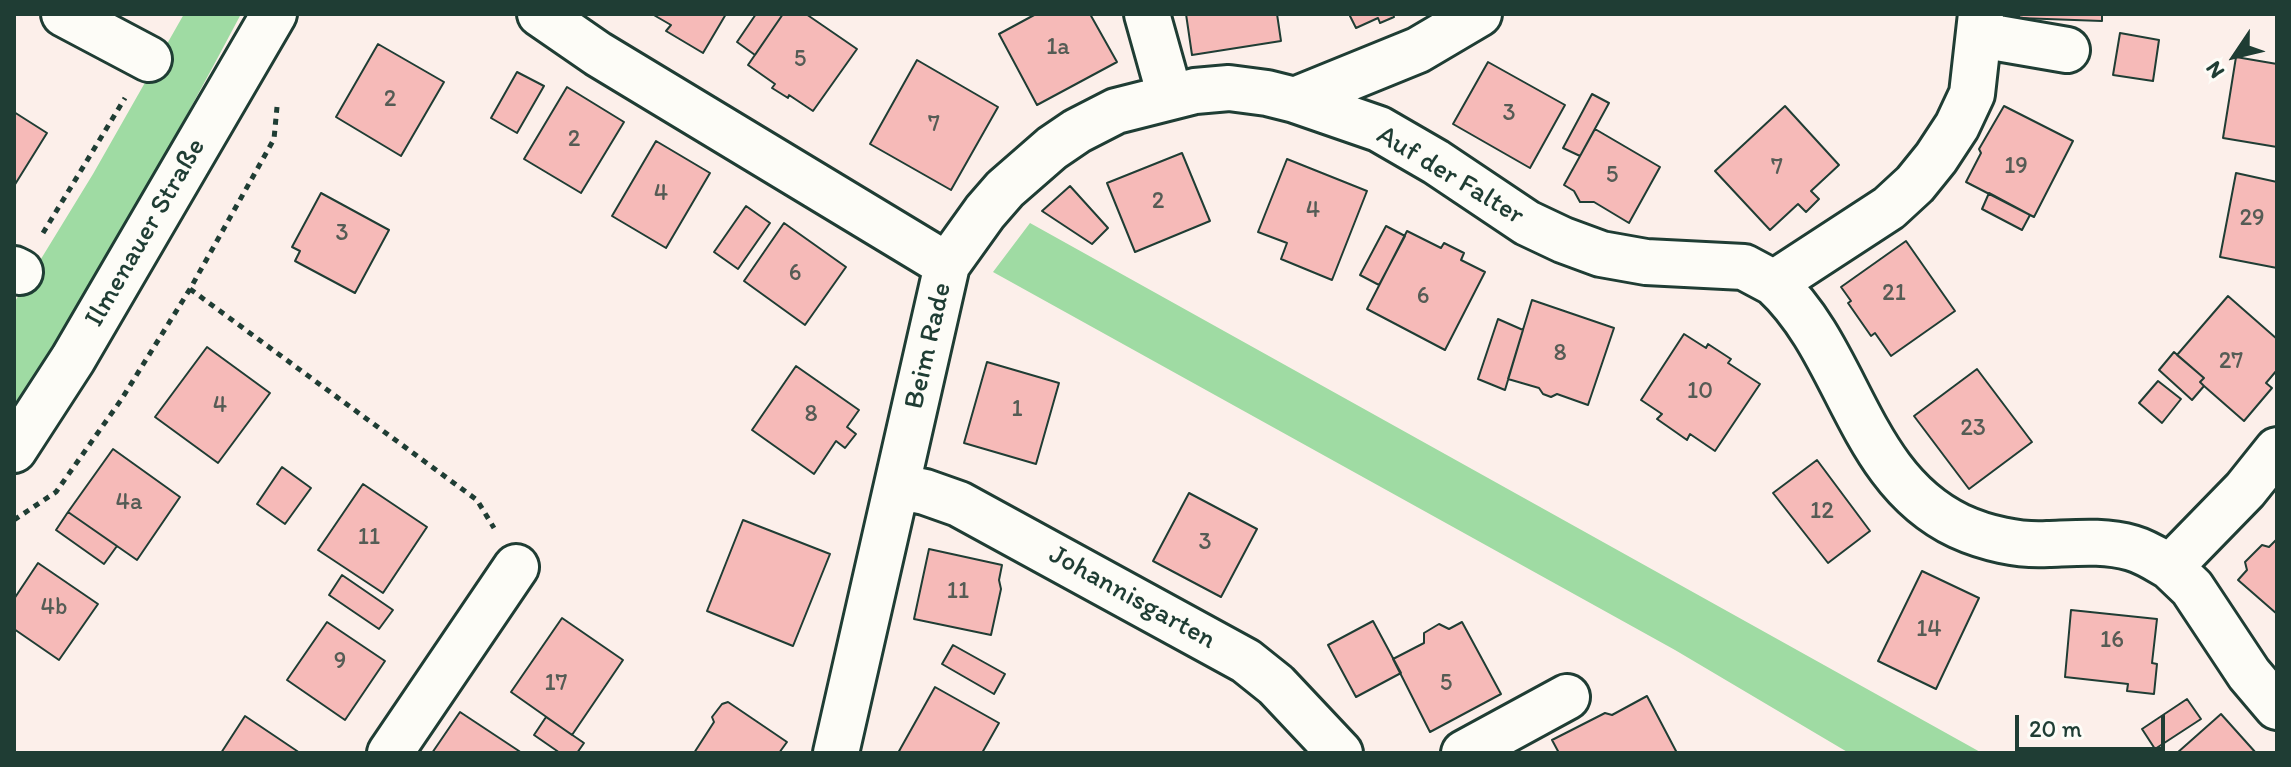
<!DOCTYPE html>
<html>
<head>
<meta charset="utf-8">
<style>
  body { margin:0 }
  #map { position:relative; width:2291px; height:767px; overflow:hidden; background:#fcefea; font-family:Itim,sans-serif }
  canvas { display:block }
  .frame { position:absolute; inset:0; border:16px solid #1f3d34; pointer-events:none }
  .north { position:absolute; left:2195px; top:16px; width:80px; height:80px; -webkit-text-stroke:6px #fdfcf7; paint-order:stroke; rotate:235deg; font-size:22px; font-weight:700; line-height:32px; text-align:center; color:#1f3d34 }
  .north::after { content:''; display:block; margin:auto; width:28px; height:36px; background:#1f3d34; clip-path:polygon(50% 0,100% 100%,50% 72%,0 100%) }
  .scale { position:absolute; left:2015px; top:715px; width:150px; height:36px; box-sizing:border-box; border:4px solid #1f3d34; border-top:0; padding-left:10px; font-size:24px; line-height:28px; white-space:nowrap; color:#1f3d34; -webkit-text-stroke:6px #fdfcf7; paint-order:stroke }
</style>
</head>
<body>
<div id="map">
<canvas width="2291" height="767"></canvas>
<div class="frame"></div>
<div class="north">N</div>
<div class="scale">20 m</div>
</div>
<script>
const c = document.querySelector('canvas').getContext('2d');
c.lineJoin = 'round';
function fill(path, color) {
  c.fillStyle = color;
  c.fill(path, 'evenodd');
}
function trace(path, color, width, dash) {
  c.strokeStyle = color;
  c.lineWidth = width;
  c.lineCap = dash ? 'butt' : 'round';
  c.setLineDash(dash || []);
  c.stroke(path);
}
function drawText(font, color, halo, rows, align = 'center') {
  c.font = font + ' Itim,sans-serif';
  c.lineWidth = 6;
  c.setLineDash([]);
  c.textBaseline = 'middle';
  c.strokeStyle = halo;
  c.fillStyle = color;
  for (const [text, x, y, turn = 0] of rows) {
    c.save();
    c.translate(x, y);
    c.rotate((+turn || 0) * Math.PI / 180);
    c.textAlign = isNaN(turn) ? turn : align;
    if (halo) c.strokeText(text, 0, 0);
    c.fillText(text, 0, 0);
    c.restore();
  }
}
fill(new Path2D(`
  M184 14H241C170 148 96 281 14 408V303L93 174Z
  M1030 223 1982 753H1849L1675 650 993 272Z`), '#9fdba3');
const building = new Path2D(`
  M652 14H726L703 53 666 31 671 25Z
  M756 14H783L755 55 737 42Z
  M783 14H806L857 49 813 111 789 95 788 98 772 88 775 84 748 65Z
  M1036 14H1090L1117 62 1037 105 999 34Z
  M1186 14H1277L1281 41 1192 55Z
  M1349 14H1393L1394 17 1380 23 1378 18 1356 28Z
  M2019 14H2102V21L2019 18Z
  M2120 33 2159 40 2153 81 2113 75Z
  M378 44 444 82 401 156 336 117Z
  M2236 57 2277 64V147L2223 138Z
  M917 60 998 107 951 190 870 144Z
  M1488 62 1565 105 1530 168 1453 124Z
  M517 72 544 86 517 133 491 118Z
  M567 87 624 122 581 193 524 159Z
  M1592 94 1609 103 1580 156 1563 148Z
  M1785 106 1839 165 1811 191 1819 199 1806 212 1798 204 1770 230 1715 171Z
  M2004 106 2073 141 2034 217 1966 182 1981 153 1979 149Z
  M14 112 47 133 14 186Z
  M1595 129 1660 167 1629 223 1594 202H1580L1574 191 1564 185Z
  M656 141 710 173 666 248 612 216Z
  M1182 153 1210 221 1135 252 1107 183Z
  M1287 159 1367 191 1332 280 1281 259 1287 243 1258 232Z
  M2236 173 2277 182V268L2220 257Z
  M1070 186 1108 228 1092 244 1042 211Z
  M321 193 389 230 355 293 295 261 300 251 292 247Z
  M1989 193 2030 215 2022 230 1982 209Z
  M746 206 770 223 738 269 714 252Z
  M784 223 846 267 805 325 744 281Z
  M1386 226 1405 236 1379 285 1360 275Z
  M1407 231 1441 248 1444 243 1464 253 1461 260 1485 272 1445 350 1367 309Z
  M1906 241 1955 311 1891 356 1875 333 1871 336 1848 303 1851 301 1841 287Z
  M2228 296 2277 339V370L2266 383 2272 388 2244 421 2204 386 2200 382 2204 378 2177 355Z
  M1532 300 1614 328 1588 405 1557 394 1551 397 1543 394 1539 388 1508 379Z
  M1498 319 1523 330 1505 390 1478 379Z
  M1684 334 1706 348 1708 344 1731 359 1728 363 1760 384 1715 451 1690 434 1687 440 1657 419 1662 414 1641 400Z
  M207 347 270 393 218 463 155 417Z
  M2174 352 2204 378 2200 382 2204 386 2192 400 2159 370Z
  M987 362 1059 383 1036 464 964 443Z
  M796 366 859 410 847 427 856 434 845 448 836 441 814 474 752 430Z
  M1977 369 2032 442 1969 489 1914 416Z
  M2158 381 2181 399 2162 423 2139 403Z
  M113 449 180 497 137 560 68 512Z
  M1817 460 1870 531 1828 563 1773 493Z
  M282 467 311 488 285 524 257 504Z
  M363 484 427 527 383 593 318 550Z
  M1189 493 1257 529 1221 597 1153 561Z
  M68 512 117 546 104 564 56 530Z
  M743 520 830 554 793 646 707 611Z
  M2277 539V614L2238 580 2247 570 2245 562 2262 545 2269 547Z
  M929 549 1002 565 999 580 1001 589 991 635 914 619Z
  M38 563 98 604 59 660 14 629V599Z
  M1922 571 1979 598 1936 689 1878 661Z
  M342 575 393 610 379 629 329 595Z
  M2071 610 2157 619 2152 663 2157 664 2154 694 2127 691 2128 684 2065 677Z
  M562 618 623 660 572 735 511 692Z
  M1373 621 1401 673 1356 697 1328 645Z
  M327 622 385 661 345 720 287 680Z
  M1462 622 1501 694 1430 732 1393 659 1424 643V633L1439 624 1449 629Z
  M953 645 1005 674 994 694 942 664Z
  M935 687 999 723 982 753H898Z
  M1647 696 1677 753H1559L1552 740 1605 713 1612 715Z
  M2187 699 2201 719 2155 749 2142 729Z
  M728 702 787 742 779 753H694L714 722 712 717 722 704Z
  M460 712 522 753H432Z
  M2221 714 2256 753H2177Z
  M245 716 300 753H221Z
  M546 717 584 743 577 753H560L534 735Z`);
fill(building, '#f6bab8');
trace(building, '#1f3d34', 2);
const minor = new Path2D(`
  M64 14 149 59
  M540 14 598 54 947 265
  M1147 14 1170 96
  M1980 35 2067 50
  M1295 100 1418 50 1479 14
  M14 269 20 272
  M1774 283C1850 353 1858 478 1959 526 1985 538 2019 546 2048 544 2076 543 2105 540 2132 548 2146 552 2158 560 2170 567L2245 490 2277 450
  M14 450 73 359 274 14
  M897 486 925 492 959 504 1246 661 1276 685 1340 753
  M2170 567 2192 588 2249 674 2277 707
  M390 753 516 567
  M836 753 947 265 985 212 1005 189 1052 148 1077 131 1116 111 1195 91 1229 88 1267 93 1295 100 1379 129 1436 162 1527 223 1563 240 1601 254 1646 262 1744 267 1774 283 1889 208 1915 184 1936 158 1957 126 1972 94 1981 14
  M1464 753 1567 697`);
trace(minor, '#1f3d34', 50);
trace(new Path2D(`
  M43 233 125 98
  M190 289 477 500 494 528
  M14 520 56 492 121 400 190 289 274 139 277 107`), '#1f3d34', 5, [6, 6]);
trace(minor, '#fdfcf7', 44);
drawText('24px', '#555c55', null, [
  ["1a",1058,48],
  ["5",800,60],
  ["2",390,100],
  ["3",1509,114],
  ["7",934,125],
  ["2",574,140],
  ["19",2016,167],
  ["7",1777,168],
  ["5",1612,176],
  ["4",661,194],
  ["2",1158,202],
  ["4",1313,211],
  ["29",2252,219],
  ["3",342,234],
  ["6",795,274],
  ["21",1894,294],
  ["6",1423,297],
  ["8",1560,354],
  ["27",2231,362],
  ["10",1700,392],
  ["4",220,406],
  ["1",1017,410],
  ["8",811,415],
  ["23",1973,429],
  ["4a",129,503],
  ["12",1822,512],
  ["11",369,538],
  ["3",1205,543],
  ["11",958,592],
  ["4b",54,608],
  ["14",1929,630],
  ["16",2112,641],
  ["9",340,662],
  ["17",556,684],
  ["5",1446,684]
]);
drawText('28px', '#1f3d34', '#fdfcf7', [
  ["Auf der Falter",1450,176,31],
  ["Ilmenauer Straße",146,233,-60],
  ["Beim Rade",929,346,-77],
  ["Johannisgarten",1132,598,29]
]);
</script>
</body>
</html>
